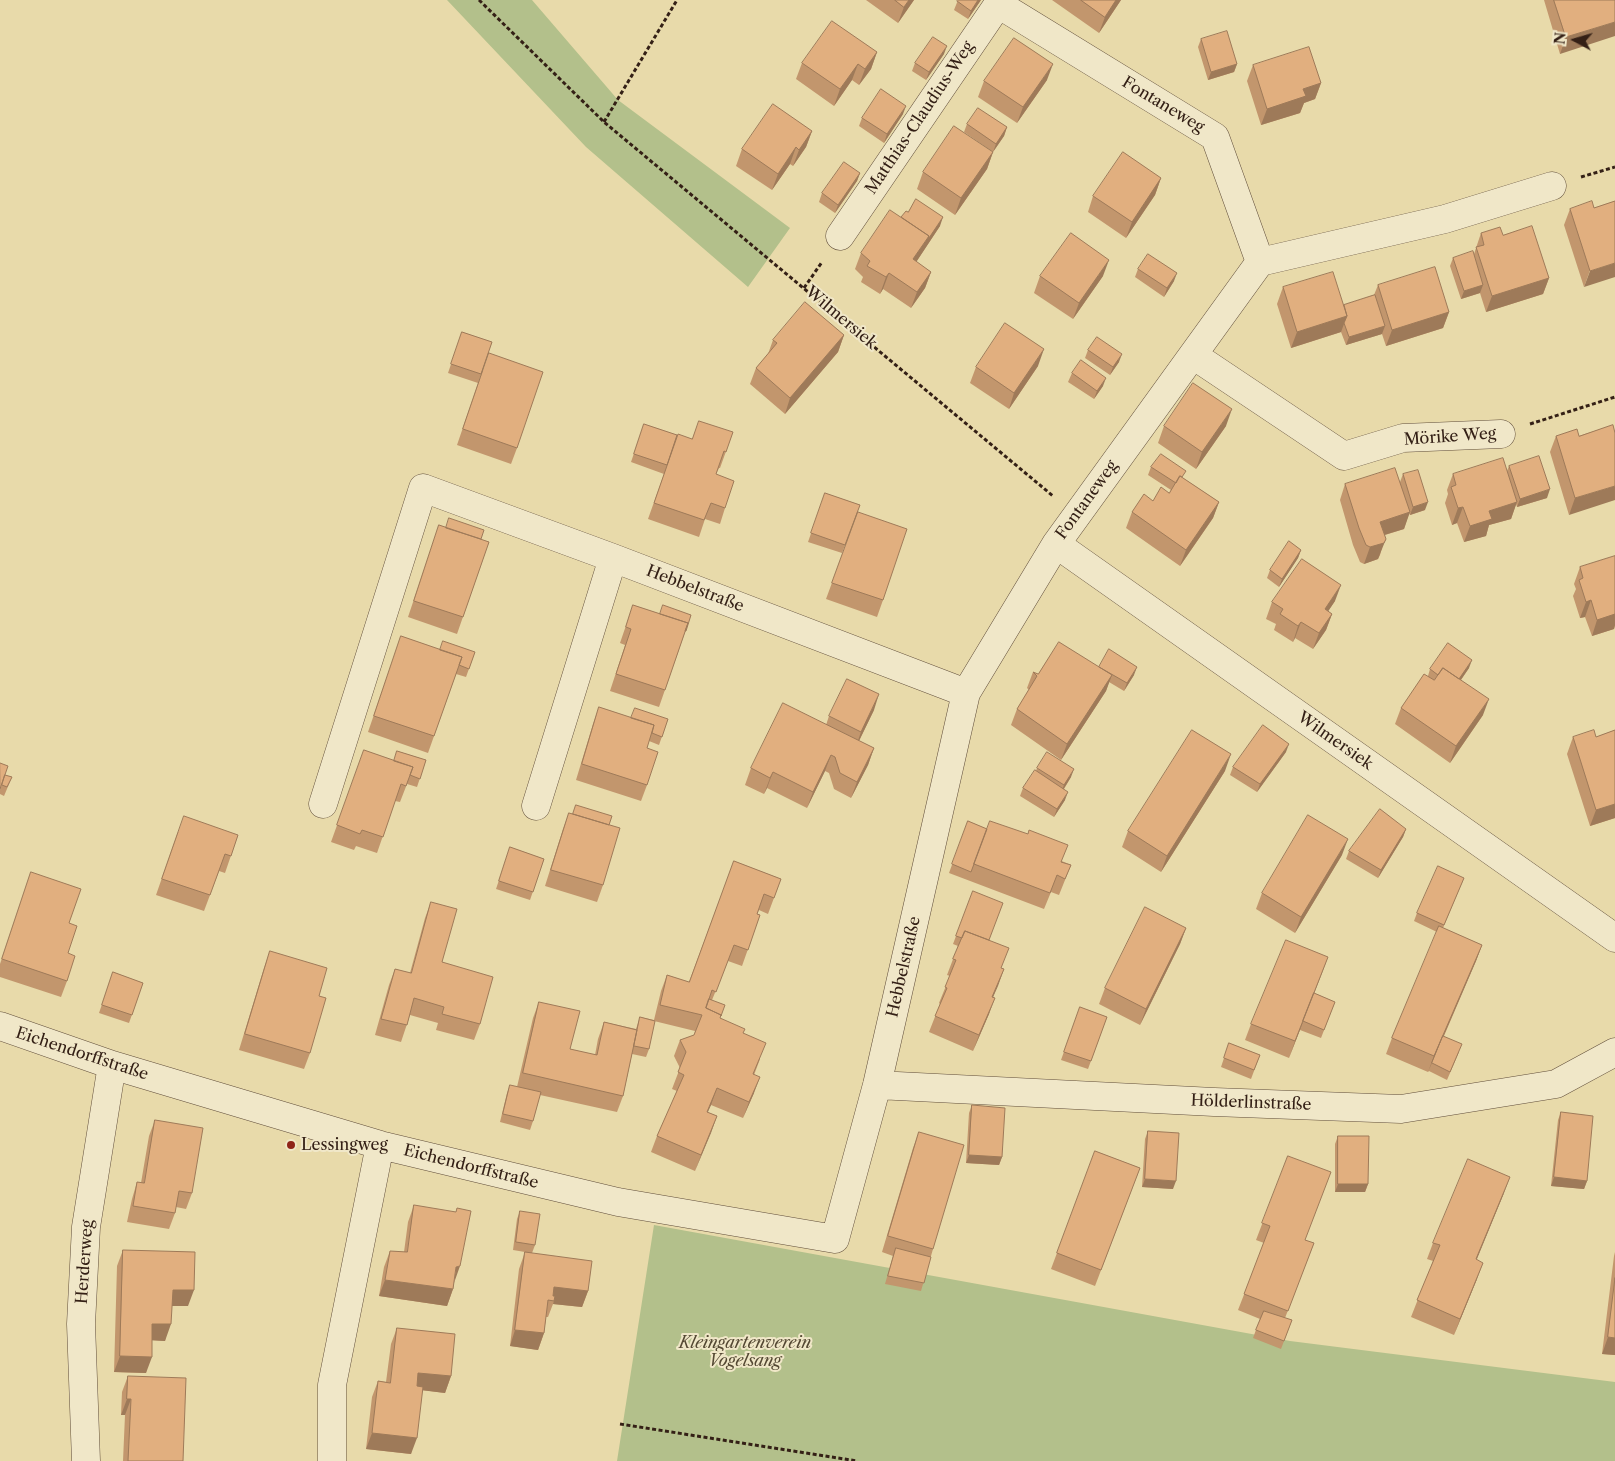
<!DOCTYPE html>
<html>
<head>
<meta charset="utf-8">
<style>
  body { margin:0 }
  #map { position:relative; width:1615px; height:1461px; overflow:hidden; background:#e8daaa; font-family:"Libre Caslon Text",serif }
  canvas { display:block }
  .north { position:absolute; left:1550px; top:15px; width:50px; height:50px; -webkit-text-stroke:4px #f0e7c8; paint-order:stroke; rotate:276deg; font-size:14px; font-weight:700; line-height:20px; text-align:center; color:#342016 }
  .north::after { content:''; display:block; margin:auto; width:18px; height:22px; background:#342016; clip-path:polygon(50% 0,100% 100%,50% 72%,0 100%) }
</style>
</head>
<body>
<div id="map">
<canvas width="1615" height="1461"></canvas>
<div class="north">N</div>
</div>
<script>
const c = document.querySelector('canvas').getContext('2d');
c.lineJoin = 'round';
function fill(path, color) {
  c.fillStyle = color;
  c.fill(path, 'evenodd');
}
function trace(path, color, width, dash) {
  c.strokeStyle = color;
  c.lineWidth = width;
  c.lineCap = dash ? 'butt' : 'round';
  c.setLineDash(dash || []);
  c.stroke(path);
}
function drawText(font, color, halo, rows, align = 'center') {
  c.font = font + ' "Libre Caslon Text",serif';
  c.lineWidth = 4;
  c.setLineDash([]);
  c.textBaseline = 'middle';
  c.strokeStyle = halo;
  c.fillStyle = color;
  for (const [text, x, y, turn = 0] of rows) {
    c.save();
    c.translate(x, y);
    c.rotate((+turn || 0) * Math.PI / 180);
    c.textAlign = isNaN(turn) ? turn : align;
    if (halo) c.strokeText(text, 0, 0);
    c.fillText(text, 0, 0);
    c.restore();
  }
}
fill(new Path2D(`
  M447 0H532L618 100 790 228 748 287 586 147Z
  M654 1225 1290 1341 1615 1382V1461H617Z`), '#b3c08b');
const minor = new Path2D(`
  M998 4 1215 137 1260 262
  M840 236 1001 0
  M1193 355 1344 456 1403 438 1501 434
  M1056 544 1615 938
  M323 804 423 488 613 558 966 693
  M536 806 613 558
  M0 1026 112 1065 380 1145 618 1202 835 1239 877 1085 966 693 1056 544 1260 262 1445 219 1552 186
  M877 1085 1214 1102 1401 1109 1556 1084 1615 1052
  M86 1461 81 1324 86 1227 112 1065
  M332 1461V1385L380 1145`);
trace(minor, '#614e3b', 29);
trace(new Path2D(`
  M479 0 604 122 1053 496
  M604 122 677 0
  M1581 177 1615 167
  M804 288 822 262
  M1530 424 1615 397
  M620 1424 857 1461`), '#342016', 3, [4, 2.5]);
trace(minor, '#f0e7c8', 28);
fill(new Path2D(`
  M866 0H914L898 23Z
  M958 0H981L968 19 954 10Z
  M1052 0H1121L1099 33Z
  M1544 0H1615L1560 54Z
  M1201 39 1237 64 1234 72 1208 80 1198 47Z
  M877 52 871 69 859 85 852 80 834 106 796 79 802 63Z
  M944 54 926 80 912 71 915 63Z
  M1253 65 1321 83 1315 99 1304 103 1300 113 1261 125 1247 81Z
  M1047 80 1017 123 978 97 984 81Z
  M903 114 884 143 859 126 862 118Z
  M967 124 1007 127 1004 136 993 152 964 132Z
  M812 131 806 147 793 166 790 164 772 190 736 166 742 149Z
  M993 152 987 169 955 215 917 189 923 172Z
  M860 173 857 181 835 213 819 202 822 193Z
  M1161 178 1155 195 1126 238 1088 212 1093 196Z
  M1615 201 1584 287 1564 225 1570 209 1594 208Z
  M901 217 940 226 916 262 931 272 925 288 911 308 883 289 880 294 861 282 863 277 855 269 861 253Z
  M1481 233 1503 235 1549 278 1543 294 1486 312 1480 293 1461 299 1450 266 1453 258 1474 254Z
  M1138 269 1174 281 1164 297 1135 277Z
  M1040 276H1103L1073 319 1034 293Z
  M1378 285 1449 312 1443 328 1386 346 1382 334 1346 345 1341 332 1291 348 1277 304 1283 287 1344 305 1374 295Z
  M462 332 492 342 478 383 448 373Z
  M844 335 838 352 785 414 750 384 756 368 768 354 773 340Z
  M1088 350 1119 362 1110 375 1085 358Z
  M1038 366 1009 409 970 383 976 367Z
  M483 369 517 448 511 464 457 445Z
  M1072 373 1103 386 1094 399 1068 382Z
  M644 424 677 435 692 439 733 432 720 468H719L716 474 725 508 720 524 705 519 699 537 648 519 664 474 631 462Z
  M1613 425 1569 515 1550 452 1556 436H1579Z
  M1164 426H1226L1196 469 1158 443Z
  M1509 466 1547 498 1517 507 1516 504 1511 519 1489 525 1486 536 1464 542 1457 523 1452 525 1445 503 1448 494 1447 490 1453 474 1507 471Z
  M1151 467 1183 478 1219 502 1213 518 1180 566 1126 528 1132 512 1169 493 1171 490 1148 475Z
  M1403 474 1425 510 1410 515 1409 513 1404 529 1385 535 1380 555 1378 559 1364 564 1360 562 1353 545 1340 500 1345 484 1400 482Z
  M825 493 860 505 842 553 808 542Z
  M858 512 883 600 877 617 826 599Z
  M439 525 489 542 457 634 408 617Z
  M1301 550 1298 558 1279 587 1267 578 1270 570Z
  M1615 556V625L1614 629 1592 636 1585 617 1580 618 1573 596 1576 589 1574 584 1580 567Z
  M1335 601 1328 611 1332 614 1326 630 1313 649 1295 638 1293 642 1274 630 1276 624 1266 619 1272 602Z
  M633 605 660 614 691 615 659 707 610 691 625 645 620 643Z
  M401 636 440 650 475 652 466 677 456 674 428 753 368 732Z
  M1099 667 1134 675 1124 691 1109 682 1106 691 1061 760 1011 725 1017 709 1029 690 1027 688 1033 672 1038 674Z
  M1469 668 1461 680 1483 715 1450 763 1395 724 1401 708 1428 676 1430 669Z
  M599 707 631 718 668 719 659 745 649 741 647 748V785L641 801 576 780 593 724Z
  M874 710 859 741 874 748 868 765 851 798 834 789 829 773 825 771 807 808 767 788 764 794 745 785 751 768 826 725 829 716Z
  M1615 730V818L1590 826 1567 754 1573 737H1596Z
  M364 750 394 761 397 751 426 760 417 787 407 784 400 802 395 801 377 853 356 846 354 850 331 842Z
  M1286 752 1257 792 1230 775 1233 767Z
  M1037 768 1071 777 1064 789 1065 800 1054 817 1020 796 1023 788 1036 771Z
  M1225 771 1161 872 1122 847 1128 831Z
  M5 775 12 777 4 796 0 794V790Z
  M576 805 609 825 603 885 597 902 545 886 563 829 569 813 573 814Z
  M968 821 1071 865 1059 895 1051 892 1044 909 949 873Z
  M1406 829 1403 837 1378 878 1346 859 1349 851Z
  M178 832 238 835 225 873 219 871 204 911 156 895Z
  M510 847 544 859 530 900 496 889Z
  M1342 855 1295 933 1256 909 1262 893Z
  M734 861 781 879 768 914 759 910 757 914 760 915 742 966 728 961 712 1000 720 1018 743 1033 760 1059 754 1075V1093L743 1118 711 1105 707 1112 717 1116 695 1171 651 1152 657 1136 677 1091 672 1089 680 1068 674 1056 680 1040 694 1035 695 1031 654 1021 649 1049 646 1057 632 1054 623 1096 617 1112 540 1095 533 1121 530 1130 500 1122 507 1093 510 1085 517 1087 533 1018 539 1002 570 1049 595 1055 598 1039 604 1022 636 1029 640 1017 654 1020 661 991 667 975 689 982Z
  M31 872 69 923 67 981 61 997 0 977V964Z
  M1464 878 1443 928 1482 945 1476 961 1444 1036 1459 1052 1447 1080 1429 1071 1428 1072 1386 1054 1392 1038 1437 932 1414 921 1417 913Z
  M973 891 989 940 1001 969H1004L993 997 989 1014 973 1051 929 1032 940 1004 939 1003 950 976 947 975 958 946 953 944Z
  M431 902 442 962 480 1024 474 1040 436 1030 438 1023 410 1015 401 1042 375 1035 389 985 395 969 410 973 425 918Z
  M1186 928 1180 944 1140 1025 1099 1004 1105 988Z
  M270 951 319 996 310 1053 304 1069 239 1050 264 968Z
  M1328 957 1314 993 1335 1002 1321 1038 1300 1030 1289 1058 1245 1040 1251 1024Z
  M113 972 143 983 129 1023 99 1013Z
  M1080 1007 1107 1017 1088 1069 1061 1060Z
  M1229 1043 1260 1055 1251 1079 1221 1067Z
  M972 1105 1002 1157 999 1165 966 1163 969 1113Z
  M1561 1112 1587 1181 1584 1189 1551 1186 1558 1120Z
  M155 1120 192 1193 186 1209 176 1207 175 1213 169 1229 127 1222 132 1199 137 1182 141 1183 149 1136Z
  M1148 1131 1173 1189 1142 1187 1145 1139Z
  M919 1132 933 1249 921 1291 885 1284 893 1256 882 1252 913 1148Z
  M1338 1136 1368 1184 1365 1192H1335V1144Z
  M1095 1151 1140 1168 1095 1286 1051 1269Z
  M1288 1156 1305 1240 1314 1243 1285 1318 1292 1320 1281 1349 1253 1338 1260 1319 1238 1310 1264 1243 1256 1240Z
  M1504 1193 1476 1260 1477 1279 1454 1335 1411 1317 1433 1261 1427 1259 1433 1243Z
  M414 1205 454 1282 453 1289 447 1306 379 1296 384 1267 390 1251 404 1252 408 1222Z
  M520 1211 535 1245 532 1253 588 1291 582 1307 553 1304 548 1317H546L544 1333 538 1350 510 1346 519 1269 525 1252 513 1250 517 1219Z
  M123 1250 188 1306H172L165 1341 152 1340 146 1373 114 1372 117 1266Z
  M1615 1252V1355L1602 1354 1614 1256Z
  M397 1328 451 1376 445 1393 422 1390 411 1454 366 1449 372 1397 378 1381 386 1382 391 1344Z
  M128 1376 183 1461H123L125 1415H121L122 1392Z`), '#c2966d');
fill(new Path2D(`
  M909 0H914L898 23 904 7Z
  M978 0H981L968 19 971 11Z
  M1116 0H1121L1099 33 1105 17Z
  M1615 22V36L1560 54 1566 37Z
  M947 46 944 54 926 80 929 72Z
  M877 52 871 69 859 85 865 69Z
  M858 64 852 80 834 106 840 89Z
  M1053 64 1047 80 1017 123 1023 107Z
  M1237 64 1234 72 1208 80 1211 72Z
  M1321 83 1315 99 1304 103 1300 113 1261 125 1267 109 1303 89Z
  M906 106 903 114 884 143 887 134Z
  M1007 127 1004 136 993 152 996 144Z
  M812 131 806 147 793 166 799 150Z
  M796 147 790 164 772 190 778 174Z
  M993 152 987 169 955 215 961 198Z
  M860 173 857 181 835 213 838 205Z
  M1161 178 1155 195 1126 238 1132 222Z
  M943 217 940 226 907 276 913 259Z
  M1109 260 1103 276 1073 319 1079 303Z
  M1615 263V277L1584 287 1590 271Z
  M931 272 925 288 911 308 917 292Z
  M889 273 883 289 880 294 886 277Z
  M1177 273 1174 281 1164 297 1167 288Z
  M1549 278 1543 294 1486 312 1492 296Z
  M1483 285 1480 293 1461 299 1464 291Z
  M1449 312 1443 328 1386 346 1392 330Z
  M1347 316 1341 332 1291 348 1297 332Z
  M1385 326 1382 334 1346 345 1349 337Z
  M844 335 838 352 785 414 790 398Z
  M1044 349 1038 366 1009 409 1014 393Z
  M1122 354 1119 362 1110 375 1113 367Z
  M1106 378 1103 386 1094 399 1097 391Z
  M1232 409 1226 426 1196 469 1202 452Z
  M1615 486V500L1569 515 1575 498Z
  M1550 489 1547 498 1517 507 1520 499Z
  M1219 502 1213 518 1180 566 1186 550Z
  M1428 502 1425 510 1410 515 1413 507Z
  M1517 502 1511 519 1489 525 1486 536 1464 542 1470 526 1489 511Z
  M1463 507 1457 523 1452 525 1458 508Z
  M1410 512 1404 529 1374 538 1380 522Z
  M1386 539 1378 559 1364 564 1370 547Z
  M1301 550 1298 558 1279 587 1282 579Z
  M1341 585 1335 601 1319 625 1325 609Z
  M1591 600 1585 617 1580 618 1586 602Z
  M1615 610V625L1614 629 1592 636 1597 620Z
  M1332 614 1326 630 1313 649 1319 633Z
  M1301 622 1295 638 1293 642 1298 626Z
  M1472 660 1469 668 1451 694 1454 686Z
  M1137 667 1134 675 1124 691 1127 683Z
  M1112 675 1106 691 1061 760 1067 744Z
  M879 694 874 710 855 749 861 732Z
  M1489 699 1483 715 1450 763 1456 746Z
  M1289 744 1286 752 1257 792 1260 784Z
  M874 748 868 765 851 798 857 782Z
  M1231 754 1225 771 1161 872 1167 856Z
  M831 755 825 771 807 808 813 792Z
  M1074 769 1071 777 1061 793 1064 785Z
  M773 772 767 788 764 794 770 778Z
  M1068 792 1065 800 1054 817 1057 809Z
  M1615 804V818L1590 826 1596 810Z
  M1406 829 1403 837 1378 878 1381 870Z
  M1348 839 1342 855 1295 933 1301 917Z
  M1186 928 1180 944 1140 1025 1146 1009Z
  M1482 945 1476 961 1428 1072 1434 1056Z
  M1328 957 1322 973 1289 1058 1295 1041Z
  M1004 969 998 986 986 1013 992 997Z
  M995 998 989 1014 973 1051 979 1035Z
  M760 1077 754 1093 743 1118 749 1102Z
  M717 1088 711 1105 701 1128 707 1112Z
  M717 1116 711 1133 695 1171 701 1155Z
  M969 1155 1002 1157 999 1165 966 1163Z
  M1510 1177 1504 1193 1470 1276 1476 1259Z
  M1554 1177 1587 1181 1584 1189 1551 1186Z
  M1145 1179 1176 1181 1173 1189 1142 1187Z
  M1338 1184H1368L1365 1192H1335Z
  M1483 1263 1477 1279 1454 1335 1460 1319Z
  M460 1266 454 1283 456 1267Z
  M385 1280 453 1289 447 1306 379 1296Z
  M554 1287 588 1291 582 1307 553 1304 554 1301 550 1300Z
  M173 1290H194L188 1306H167Z
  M152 1324H171L165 1341 146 1340Z
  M515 1330 544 1333 538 1350 510 1346Z
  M1608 1337 1615 1338V1355L1602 1354Z
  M120 1356 152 1357 146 1373 114 1372Z
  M418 1373 451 1376 445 1393 412 1389Z
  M127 1399H131L125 1415H121Z
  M372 1433 417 1438 411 1454 366 1449Z`), '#9e7a59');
const building = new Path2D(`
  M895 0H909L904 7Z
  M958 0H978L971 11 957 1Z
  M1081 0H1116L1105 17Z
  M1554 0H1615V22L1566 37Z
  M832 21 877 52 865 69 858 64 840 89 802 63Z
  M1227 31 1237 64 1211 72 1201 39Z
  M933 37 947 46 929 72 915 63Z
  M1014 38 1053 64 1023 107 984 81Z
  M1309 47 1321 83 1303 89 1306 96 1267 109 1253 65Z
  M881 89 906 106 887 134 862 118Z
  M773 104 812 131 799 150 796 147 778 174 742 149Z
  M978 108 1007 127 996 144 967 124Z
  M954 126 993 152 961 198 923 172Z
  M1123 152 1161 178 1132 222 1093 196Z
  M844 162 860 173 838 205 822 193Z
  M916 199 943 217 927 241 929 236 901 217 906 211 908 212Z
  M1592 201 1594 208 1615 201V263L1590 271 1570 209Z
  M890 210 929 236 913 259 931 272 917 292 889 273 886 277 867 266 870 261 861 253Z
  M1532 226 1549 278 1492 296 1476 247 1484 245 1481 233 1500 227 1503 235Z
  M1071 233 1109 260 1079 303 1040 276Z
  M1473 251 1483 285 1464 291 1453 258Z
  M1148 254 1177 273 1167 288 1138 269Z
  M1435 267 1449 312 1392 330 1378 285Z
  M1333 272 1347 316 1297 332 1283 287Z
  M1375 295 1385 326 1349 337 1344 323 1347 316 1344 305Z
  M805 302 844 335 790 398 756 368 777 343 773 340Z
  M1005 323 1044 349 1014 393 976 367Z
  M462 332 492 342 481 374 451 364Z
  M1097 337 1122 354 1113 367 1088 350Z
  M489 353 543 372 517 448 463 429Z
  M1081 360 1106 378 1097 391 1072 373Z
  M1193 383 1232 409 1202 452 1164 426Z
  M699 421 733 432 726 452 724 451 716 474 734 481 725 508 711 503 704 520 654 503 678 434 692 439Z
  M644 424 677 435 667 465 634 454Z
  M1613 425 1615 433V486L1575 498 1556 436 1577 429 1579 436Z
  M1161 454 1186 471 1182 477 1180 476 1176 483 1151 467Z
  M1539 456 1550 489 1520 499 1509 466Z
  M1503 458 1517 502 1489 511 1492 519 1470 526 1463 507 1458 508 1451 487 1456 485 1453 474Z
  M1395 468 1410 512 1380 522 1386 539 1384 543 1370 547 1366 545 1359 528 1345 484Z
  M1418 470 1428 502 1413 507 1403 474Z
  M1180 476 1219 502 1186 550 1132 512 1144 494 1153 501 1161 487 1169 493Z
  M825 493 860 505 845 545 811 533Z
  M858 512 907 529 883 600 832 583Z
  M449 518 484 530 481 539 446 528Z
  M439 525 489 542 463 617 414 601Z
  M1289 541 1301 550 1282 579 1270 570Z
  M1615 556V614L1597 620 1591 600 1586 602 1579 580 1583 578 1580 567Z
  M1302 559 1341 585 1325 609 1332 614 1319 633 1301 622 1298 626 1280 614 1283 609 1272 602Z
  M633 605 688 623 665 690 616 674 631 629 626 627Z
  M663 605 691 615 686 631H685L688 623 660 614Z
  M401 636 462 657 434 736 374 716Z
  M443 641 475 652 469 669 459 665 462 657 440 650Z
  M1059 642 1112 675 1067 744 1017 709 1037 676 1033 672 1038 674Z
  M1448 643 1472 660 1459 679 1443 668 1438 675 1430 669Z
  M1109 649 1137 667 1127 683 1099 667Z
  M1443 668 1489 699 1456 746 1401 708 1424 674 1434 680Z
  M847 679 879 694 861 732 829 716Z
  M783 703 874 748 857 782 840 773 835 757 831 755 813 792 773 772 770 778 751 768Z
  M599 707 654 725 647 748 658 752 647 785 582 764Z
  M635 708 668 719 662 737 652 733 654 725 631 718Z
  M1263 725 1289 744 1260 784 1233 767Z
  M1192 730 1231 754 1167 856 1128 831Z
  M1594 730 1596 737 1615 730V804L1596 810 1573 737Z
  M364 750 413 767 406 786 401 784 383 837 362 830 360 834 337 825Z
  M397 751 426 760 420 779 410 775 413 767 394 761Z
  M1047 752 1074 769 1064 785 1037 768Z
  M0 763 8 766 0 789Z
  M1035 770 1068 792 1057 809 1023 788Z
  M5 775 12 777 7 787 2 785Z
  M576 805 612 816 609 825 573 814Z
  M1380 809 1406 829 1381 870 1349 851Z
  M569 813 620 828 603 885 551 870Z
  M1308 815 1348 839 1301 917 1262 893Z
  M184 816 238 835 231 856 225 854 210 895 162 879Z
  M968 821 987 829 971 872 952 864Z
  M990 821 1028 834 1029 830 1068 845 1061 862 1071 865 1065 879 1057 875 1050 893 974 864Z
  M510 847 544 859 533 892 499 881Z
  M734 861 781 879 774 898 764 894 757 914 760 915 748 950 734 945 716 992 712 990 706 1008 721 1015 720 1018 745 1029 743 1033 766 1043 753 1074 760 1077 749 1102 717 1088 707 1112 717 1116 701 1155 657 1136 684 1075 678 1072 686 1052 680 1040 694 1035 702 1015 660 1005 667 975 689 982Z
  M1438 866 1464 878 1444 925 1417 913Z
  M31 872 81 889 69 923 77 926 68 953 75 956 67 981 2 959Z
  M973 891 1003 903 989 940 965 931 962 938 956 936Z
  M431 902 457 909 442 962 493 977 480 1024 442 1014 444 1007 414 998 407 1025 381 1019 395 969 411 973Z
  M1145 907 1186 928 1146 1009 1105 988Z
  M1439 926 1482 945 1434 1056 1392 1038Z
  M965 931 1009 948 1001 968 1004 969 992 997 995 998 979 1035 935 1016 947 988 945 987 956 960 953 959Z
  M1286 940 1328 957 1295 1041 1251 1024Z
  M270 951 327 968 319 996 326 998 310 1053 245 1034Z
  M113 972 143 983 132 1015 102 1005Z
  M1314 993 1335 1002 1324 1030 1303 1021Z
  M709 999 725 1005 721 1016V1015L706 1008Z
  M539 1002 580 1011 570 1049 597 1055 604 1022 637 1030 623 1096 523 1073Z
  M1080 1007 1107 1017 1091 1061 1064 1052Z
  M640 1017 655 1021 649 1049 634 1046Z
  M1443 1036 1462 1044 1450 1072 1432 1063Z
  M1229 1043 1260 1055 1254 1070 1224 1058Z
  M510 1085 541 1092 533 1121 503 1114Z
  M972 1105 1005 1108 1002 1157 969 1155Z
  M1561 1112 1593 1116 1587 1181 1554 1177Z
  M155 1120 203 1128 192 1193 179 1191 175 1213 133 1206 137 1182 144 1183Z
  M1148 1131 1179 1133 1176 1181 1145 1179Z
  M919 1132 964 1145 933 1249 888 1236Z
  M1338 1136H1369L1368 1184H1338Z
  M1095 1151 1140 1168 1101 1270 1057 1253Z
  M1288 1156 1331 1172 1305 1240 1314 1243 1288 1311 1244 1294 1270 1226 1262 1223Z
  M1468 1159 1510 1177 1476 1259 1483 1263 1460 1319 1417 1300 1440 1245 1433 1243Z
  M414 1205 456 1212 457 1208 471 1211 460 1266 456 1267 453 1289 385 1280 390 1251 407 1252Z
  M520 1211 540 1214 535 1245 516 1242Z
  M896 1248 931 1257 924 1283 888 1276Z
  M123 1250 195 1252 194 1290H173L171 1324H152V1357L120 1356Z
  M525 1252 592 1261 588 1291 554 1287 553 1296H555L554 1301 548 1300 544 1333 515 1330Z
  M1615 1278V1338L1608 1337Z
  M1264 1311 1292 1320 1284 1341 1256 1330Z
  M397 1328 455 1334 451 1376 418 1373 417 1386 423 1387 417 1438 372 1433 378 1381 390 1383Z
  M128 1376 186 1378 183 1461H128L131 1399H127Z`);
fill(building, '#e1af7f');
trace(building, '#9e7a59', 1);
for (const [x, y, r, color] of [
  [291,1145,5,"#8f2418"]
]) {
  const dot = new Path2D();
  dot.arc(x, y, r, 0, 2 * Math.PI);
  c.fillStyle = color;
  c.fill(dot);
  trace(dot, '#f0e7c8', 2);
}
drawText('16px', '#342016', '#f0e7c8', [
  ["Fontaneweg",1163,105,31],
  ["Matthias-Claudius-Weg",920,118,-56],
  ["Wilmersiek",841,318,40],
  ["Mörike Weg",1450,437,-4],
  ["Fontaneweg",1087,500,-54],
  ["Hebbelstraße",695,589,21],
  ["Wilmersiek",1335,741,35],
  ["Hebbelstraße",904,967,-77],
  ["Eichendorffstraße",82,1054,18],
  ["Hölderlinstraße",1251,1103,2],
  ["Eichendorffstraße",471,1167,14],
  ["Herderweg",85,1262,-86]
]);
drawText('16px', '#342016', '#f0e7c8', [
  ["Lessingweg",301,1145]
], 'left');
drawText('italic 16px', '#544833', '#f0e7c8', [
  ["Kleingartenverein",745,1343],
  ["Vogelsang",745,1361]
]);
</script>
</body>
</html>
